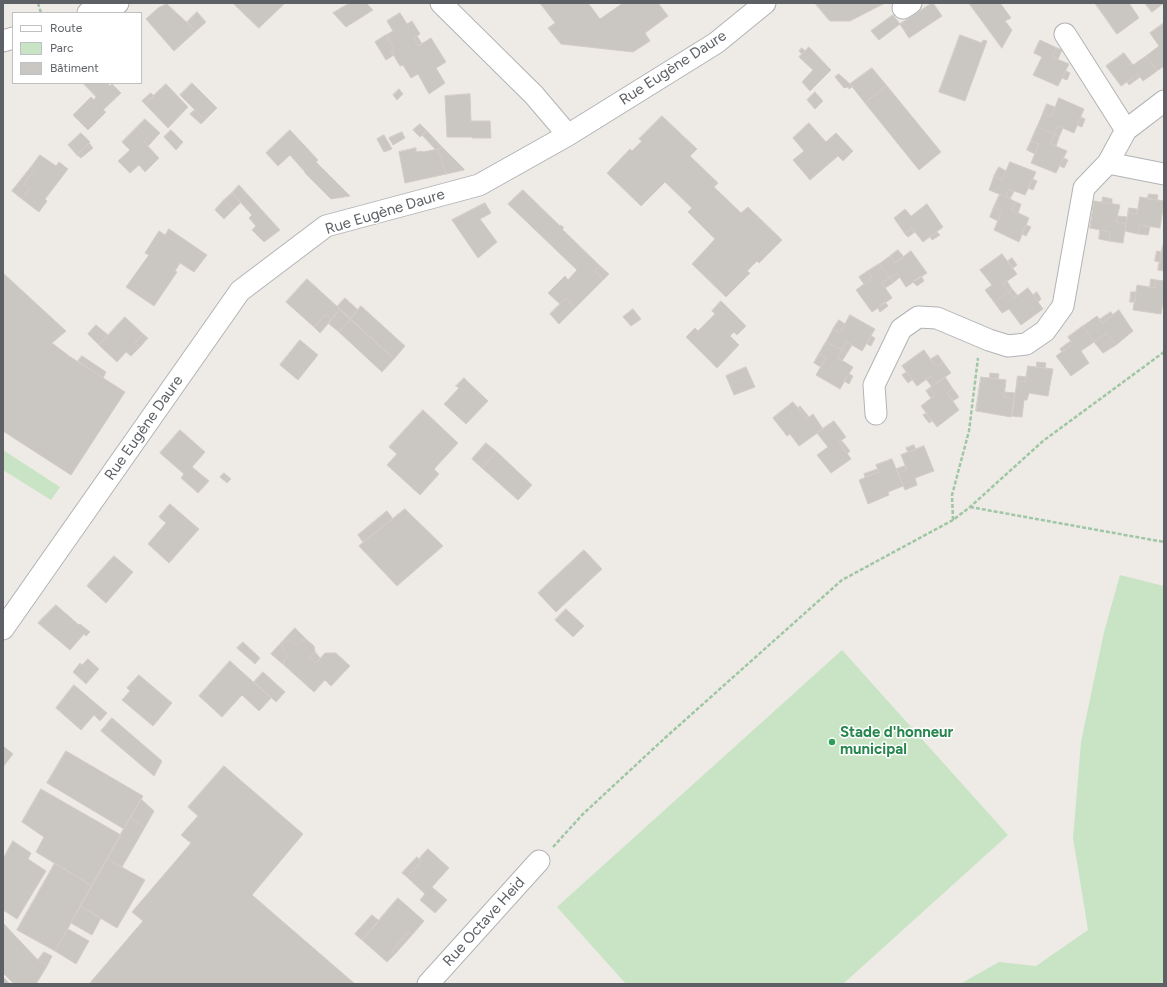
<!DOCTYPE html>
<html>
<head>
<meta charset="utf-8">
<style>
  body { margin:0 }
  #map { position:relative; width:1167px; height:987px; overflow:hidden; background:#eeebe6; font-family:Figtree,sans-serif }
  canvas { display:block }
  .frame { position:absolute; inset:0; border:4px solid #5d6165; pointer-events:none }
  .legend { position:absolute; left:12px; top:12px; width:130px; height:72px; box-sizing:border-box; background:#fff; border:1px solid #bec0c1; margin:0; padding:5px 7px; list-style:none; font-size:12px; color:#5d6165 }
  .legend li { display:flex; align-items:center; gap:8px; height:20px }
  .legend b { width:20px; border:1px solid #bec0c1 }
</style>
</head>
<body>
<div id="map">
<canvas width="1167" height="987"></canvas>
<div class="frame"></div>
<ul class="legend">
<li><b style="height:5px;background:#fff"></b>Route</li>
<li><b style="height:11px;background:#c8e4c4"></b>Parc</li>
<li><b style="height:11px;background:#cac6c2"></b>Bâtiment</li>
</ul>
</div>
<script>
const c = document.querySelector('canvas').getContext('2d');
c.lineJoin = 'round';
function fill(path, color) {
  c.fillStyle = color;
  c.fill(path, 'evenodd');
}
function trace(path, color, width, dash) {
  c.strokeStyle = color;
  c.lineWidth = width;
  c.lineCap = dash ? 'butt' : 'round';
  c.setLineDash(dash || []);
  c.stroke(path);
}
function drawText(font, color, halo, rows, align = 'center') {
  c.font = font + ' Figtree,sans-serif';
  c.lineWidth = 3;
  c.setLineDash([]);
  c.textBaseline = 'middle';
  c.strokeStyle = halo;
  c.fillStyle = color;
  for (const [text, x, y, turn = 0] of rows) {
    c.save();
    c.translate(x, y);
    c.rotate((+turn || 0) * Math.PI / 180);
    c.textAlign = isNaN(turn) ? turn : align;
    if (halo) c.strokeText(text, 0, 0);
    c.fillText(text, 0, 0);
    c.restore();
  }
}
fill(new Path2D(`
  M3 450 60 487 51 500 3 470Z
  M1120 575 1164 586V984H960L999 962 1036 966 1088 930 1073 838 1081 742 1104 632Z
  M842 650 1008 835 843 984H626L557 907Z`), '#c8e4c4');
const building = new Path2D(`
  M233 3H285L259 28Z
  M350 3H366L373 10 346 27 333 13Z
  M540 3H588L600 19 623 3H658L668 16 645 33 650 41 633 52 561 44 548 28 555 23Z
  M815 3H885L850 21H830Z
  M932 3H933L942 16 909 38 900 24Z
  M969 3H1000L1011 18 1005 21 1012 30 1002 48Z
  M1095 3H1129L1139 18 1117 34Z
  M1145 3H1164L1152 12Z
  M167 4 196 31 174 51 146 19 158 8Z
  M197 12 206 22 196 31 187 22Z
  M400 13 407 24 412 21 420 34 414 38 418 46 431 38 446 62 436 68 445 83 429 94 418 74 411 78 403 65 400 66 391 51 394 49 386 35 393 31 387 21Z
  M893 15 900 24 879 40 871 31Z
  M1164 23V66L1157 71 1146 56 1159 46 1150 33Z
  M386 35 394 49 391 51 394 55 386 60 375 42Z
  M960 35 982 43 983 40 987 41 965 101 939 92Z
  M417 36 422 44 418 46 414 38Z
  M1040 40 1057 48 1052 57 1069 64 1058 86 1033 75 1042 57 1034 53Z
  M809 47 831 70 810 91 802 82 813 70 799 57Z
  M802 48 805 51 802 54 799 51Z
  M1057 48 1062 50 1058 59 1052 57Z
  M1124 53 1133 65 1146 56 1157 71 1143 81 1138 74 1121 86 1106 66Z
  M872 68 887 86 865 103 850 84Z
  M1066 71 1070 73 1067 80 1062 78Z
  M839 74 850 84 852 87 849 89 848 87 844 88 835 77Z
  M1138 74 1140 77 1129 85 1127 82Z
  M83 83H107L110 86 112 84 121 93 103 110 106 112 88 130 73 115 91 97 94 100 96 97Z
  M192 83 217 108 205 120 180 95Z
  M166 84 188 107 168 128 145 104Z
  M887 86 941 152 919 170 865 103Z
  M399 89 403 94 397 100 393 95Z
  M815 92 823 101 815 109 807 100Z
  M151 93 154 96 145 104 142 101Z
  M470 94 471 121H490L491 138H472V137H447L445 96Z
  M1059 98 1084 109 1074 133 1058 126 1054 134 1037 127 1043 113 1051 117Z
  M1047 104 1055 107 1051 117 1043 113Z
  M195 110 205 120 201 124 190 114Z
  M662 116 697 149 690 156 718 183 714 187 741 213 748 207 782 240 759 263 757 261 747 271 750 273 726 297 692 264 715 239 688 212 692 208 665 182 641 206 607 173 630 149 632 151 642 141 639 139Z
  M1081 117 1085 119 1082 127 1077 125Z
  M145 119 160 133 148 146 144 142 148 138 137 127Z
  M809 123 826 142 836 133 853 151 843 161 838 156 810 180 793 160 804 151 793 138Z
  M420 124 427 131 420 137 413 130Z
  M1058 126 1063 128 1059 137 1054 134Z
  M137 127 148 138 144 142 159 158 145 172 139 165 130 173 118 161 130 150 122 142Z
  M1037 127 1054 134 1051 144 1067 151 1056 173 1031 163 1039 144 1031 141Z
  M171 130 183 142 176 150 164 137Z
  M290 130 318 160 316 162 350 196 331 199 305 173V172L290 155 278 166 266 153Z
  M427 131 443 148 436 150 422 135Z
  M402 132 405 138 393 145 389 138Z
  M81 133 90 142 77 155 68 145Z
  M1054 134 1059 137 1056 146 1051 144Z
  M384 135 392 149 384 152 377 139Z
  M1031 141 1039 144 1035 154 1027 150Z
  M89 143 93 148 81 158 77 155Z
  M416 148V152L421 151 423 152 438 149 446 174 405 183 399 152Z
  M443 148 464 169V170L446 174 438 149Z
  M40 155 56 166 59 162 68 169 45 199 47 201 39 212 22 199 30 188 24 184 35 169 32 166Z
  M1063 158 1068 160 1064 168 1060 166Z
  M1010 162 1036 172 1025 195 1009 189 1006 197 989 190 994 176 1002 180Z
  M32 166 35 169 24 184 30 188 22 199 12 191Z
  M999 167 1006 171 1002 180 994 176Z
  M1033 179 1037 181 1033 190 1028 188Z
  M239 185 280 230 264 242 252 230 256 226 249 218 252 215 232 193Z
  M1009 189 1014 191 1010 199 1006 197Z
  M523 190 560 226 561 225 564 228 562 229 600 266 595 271 603 280 575 308 566 298 560 304 548 293 565 276 568 280 577 270 508 204Z
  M232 193 241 202 233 210 224 200Z
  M1000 194 1016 202 1012 210 1029 218 1019 242 994 230 1002 211 994 207Z
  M1149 194 1158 195 1157 200 1147 199Z
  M1103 197 1112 199V204L1102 202Z
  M1140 197 1164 201 1160 228 1140 225 1138 234 1125 231 1128 213 1137 214Z
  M224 200 233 210 224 219 215 210Z
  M1094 201 1120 205 1116 222 1126 223 1123 243 1109 241 1110 232 1090 228Z
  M1016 202 1021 204 1018 213 1012 210Z
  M485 203 491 213 480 219 497 242 478 258 452 220Z
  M927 204 943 227 923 242 912 228 905 234 894 218 905 209 911 216Z
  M994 207 1002 211 998 221 990 217Z
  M1129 208 1137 209V214L1128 213Z
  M1118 216 1127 217 1126 223 1116 222Z
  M1026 225 1031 227 1026 236 1022 234Z
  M1140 225 1150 227 1148 235 1138 234Z
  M912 228 915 232 908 237 905 234Z
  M169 229 207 255 194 272 180 263 175 271 177 272 154 306 126 287 149 255 145 253 159 231 165 235Z
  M1100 230 1110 232 1109 241 1099 239Z
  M937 232 940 235 932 240 930 237Z
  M1163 245H1164V271L1158 270Z
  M898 250 904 257 895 263 890 256Z
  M911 251 927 273 906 287 897 273 890 278 879 264 890 256 895 263Z
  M1157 251 1161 252 1160 262 1155 261Z
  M1002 254 1017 274 1003 284 1009 292 994 302 985 290 992 285 980 270Z
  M1012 258 1017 265 1013 268 1008 261Z
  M879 264 890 278 882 283 892 298 872 312 856 290 872 278 868 271Z
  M600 266 609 274 603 280 595 271Z
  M868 271 872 278 864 284 859 277Z
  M3 273 66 331 52 343 69 356 125 392 71 475 3 431Z
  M897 273 900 277 893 283 890 278Z
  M921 276 924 281 917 286 913 282Z
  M890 278 893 283 885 288 882 283Z
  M307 279 340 309 332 319 326 314 314 327 286 302Z
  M1151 279 1156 280 1155 288 1150 287Z
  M1156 280 1164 281V295L1161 314 1133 310 1137 285 1155 288Z
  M1007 281 1012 289 1009 292 1003 284Z
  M1028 288 1043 309 1021 325 1009 309 1002 313 994 302 1009 292 1014 298Z
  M1012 289 1018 296 1014 298 1009 292Z
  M1037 292 1041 299 1038 302 1033 295Z
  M1131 292H1136L1135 302H1130Z
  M345 298 358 310 350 319 337 307Z
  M566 298 575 308 559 324 550 314Z
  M721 301 746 326 737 335 734 332 730 336 739 345 717 368 686 337 695 328 698 331 715 314 712 311Z
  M885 302 888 306 880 312 878 308Z
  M361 306 405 346 394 359 350 319Z
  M340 309 351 319 339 332 328 323Z
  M633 309 641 319 631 326 623 317Z
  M1119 310 1133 331 1116 345 1107 333 1094 342 1083 326 1097 316 1102 323Z
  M1111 312 1113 315 1102 323 1099 320Z
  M326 314 332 319 320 333 314 327Z
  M850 315 875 329 862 351 847 342 842 350 826 342 833 329 840 333Z
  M125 317 143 334 135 343 140 347 131 356 126 352 117 362 99 345Z
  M351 319 394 359 382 372 339 332Z
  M839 320 845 324 840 333 833 329Z
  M96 325 108 335 99 345 88 334Z
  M1083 326 1094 342 1081 351 1089 363 1071 376 1056 356 1073 344 1068 337Z
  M1107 333 1116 345 1103 353 1094 342Z
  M143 334 148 338 140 347 135 343Z
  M871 336 875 338 871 346 867 344Z
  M300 340 318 355 298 380 280 365Z
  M1071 341 1073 344 1062 352 1060 349Z
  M826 342 842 350 838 358 853 367 840 389 816 375 826 358 819 354Z
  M847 342 852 345 847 353 842 350Z
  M842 350 847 353 842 361 838 358Z
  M924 350 936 367 943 362 951 373 936 383 931 376 917 386 902 366Z
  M819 354 826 358 821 367 814 363Z
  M938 355 943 362 936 367 931 359Z
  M82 356 106 372 103 378 78 361Z
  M1037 362 1046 363 1045 368 1037 367Z
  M1028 366 1053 369 1048 396 1029 393 1027 400H1024L1022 417 1012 416 1017 381 1025 382Z
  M746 367 755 387 734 395 726 376Z
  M907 372 912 380 908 383 902 375Z
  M990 373 999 374 998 379 990 378Z
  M849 374 853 376 849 384 844 381Z
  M931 376 936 383 932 387 926 379Z
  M1018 376 1026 377 1025 382 1017 381Z
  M945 377 953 389 947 393 959 410 937 427 921 406 935 395 930 388Z
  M981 377 1006 380 1004 397 1014 399 1011 417 976 411Z
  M464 378 488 401 466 424 444 404 459 388 456 386Z
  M930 388 935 395 931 398 926 391Z
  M953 389 959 397 953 401 947 393Z
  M1005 392 1015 393 1014 399 1004 397Z
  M793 402 807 419 813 414 823 429 799 446 790 434 787 436 773 418Z
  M800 406 809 417 807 419 798 408Z
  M423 410 458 443 434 469 439 474 420 495 387 465 397 454 389 447Z
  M927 413 932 421 929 423 923 415Z
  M834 421 846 437 839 442 851 459 831 473 817 455 828 447 817 433Z
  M180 430 205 452 192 467 209 481 198 493 181 478 184 474 160 453Z
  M841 440 850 451 847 454 839 442Z
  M486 443 497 452 482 468 472 459Z
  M914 445 916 450 908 452 906 448Z
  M924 446 934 471 915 478 917 485 905 490 898 473 907 470 901 455Z
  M497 452 532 485 518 500 482 468Z
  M892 459 903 486 888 492 889 495 868 504 859 480 879 472 876 465Z
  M905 466 907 470 898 473 896 469Z
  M878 469 879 472 865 477 864 474Z
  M224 473 231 479 227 483 220 477Z
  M170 504 199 529 169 563 148 544 166 523 159 517Z
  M405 509 443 546 397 586 359 546Z
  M387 511 393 519 363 542 358 535Z
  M584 550 602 569 556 612 538 593Z
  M114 556 133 572 106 603 87 586Z
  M56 605 79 625 80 624 90 632 86 636 84 634 70 650 38 623Z
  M566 609 584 626 573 637 555 620Z
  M295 628 307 640H301L297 645 293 641 282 642Z
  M301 640H307L314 646 315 652 310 657 316 663 325 653H336L350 666 331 686 325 680 314 692 284 665V660L288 656 283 651 282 642 293 641 297 645Z
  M243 642 260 658 255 664 237 648Z
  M282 642 283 651 288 656 284 660V665L271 654Z
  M315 652 320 658 316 663 310 657Z
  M88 659 99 669 86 684 73 672 80 663 82 665Z
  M230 661 271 698 259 711 242 695 222 717 199 696Z
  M263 672 285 692 276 702 254 682Z
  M139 675 172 703 153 726 122 700 130 691 127 688Z
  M74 685 107 713 100 721 94 715 81 730 56 708Z
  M112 718 162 761 154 776 101 731Z
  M3 746 13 754 3 767Z
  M66 751 143 796 124 829 47 783Z
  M224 766 303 834 252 895 355 984H89L143 921 132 912 191 843 181 835 198 816 188 807Z
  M41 789 121 835 92 886 36 852 44 837 22 822Z
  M141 799 154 811 145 827 130 818Z
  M130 818 145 827 122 867 107 859Z
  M13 841 31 853 28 859 46 871 17 919 3 910V859Z
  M428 849 449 868 432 887 447 900 435 913 420 900 425 894 407 877 421 862 419 859Z
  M417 857 421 862 407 877 402 873Z
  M107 859 145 880 117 928 80 906Z
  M55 863 92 886 55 951 17 930Z
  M398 898 424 921 412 935 409 932 392 951 395 954 387 962 362 940Z
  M80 906 101 918 92 935 71 923Z
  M372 915 379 921 362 940 355 934Z
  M3 923 38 960 47 966 36 984H14L3 973Z
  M68 929 89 941 76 964 55 951Z
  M409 932 412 935 395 954 392 951Z
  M44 952 52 956 47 966 38 960Z
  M3 977 10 984H3Z`);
fill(building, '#cac6c2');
trace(building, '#d3ccc4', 1);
const minor = new Path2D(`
  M441 3 534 95 568 135
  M903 8 911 3
  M88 13 118 3
  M1065 34 1126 130
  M3 41 13 38
  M1108 163 1164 174
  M876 414 874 385 901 329 918 317 937 318 989 340 1008 346 1026 344 1045 331 1063 306 1084 188 1108 163 1126 130 1164 101
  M3 629 240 291 326 226 479 185 568 135 716 43 765 3
  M428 984 539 861`);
trace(minor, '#b1b3b7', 23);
trace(new Path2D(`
  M38 3 41 13
  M970 507 1164 542
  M953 520 952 495 969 431 978 358
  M553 847 583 814 666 737 842 580 953 520 970 507 1043 441 1164 352`), '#9fc6a5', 2.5, [4, 2]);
trace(minor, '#fff', 21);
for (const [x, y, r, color] of [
  [832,742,4,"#2e9e5b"]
]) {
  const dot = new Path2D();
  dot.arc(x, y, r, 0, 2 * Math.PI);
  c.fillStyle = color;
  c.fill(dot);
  trace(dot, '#fff', 1.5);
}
drawText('15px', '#5d6165', '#fff', [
  ["Rue Eugène Daure",673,68,-33],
  ["Rue Eugène Daure",385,212,-17],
  ["Rue Eugène Daure",144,428,-55],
  ["Rue Octave Heid",484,922,-48]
]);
drawText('bold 15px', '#27864d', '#fff', [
  ["Stade d'honneur",840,733],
  ["municipal",840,750]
], 'left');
</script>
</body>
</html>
